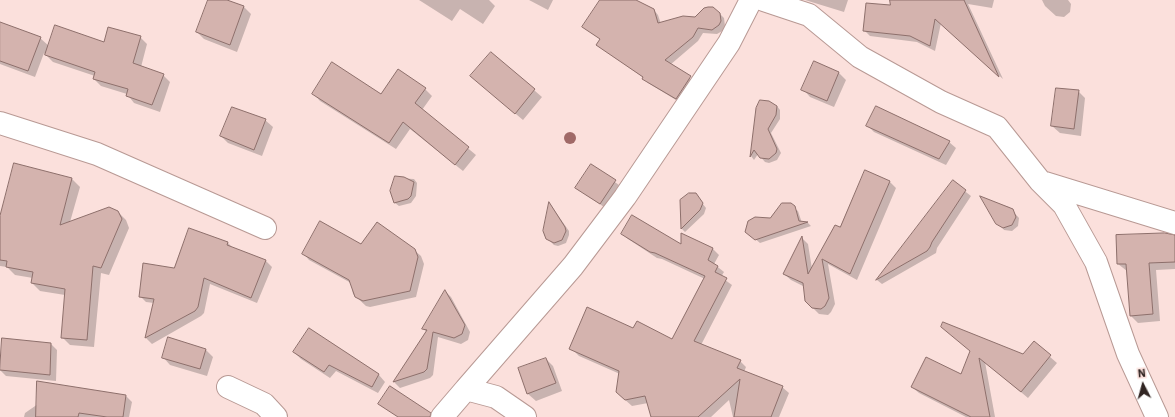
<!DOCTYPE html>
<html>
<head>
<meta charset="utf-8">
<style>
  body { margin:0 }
  #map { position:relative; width:1175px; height:417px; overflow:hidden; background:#fbe0dc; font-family:"IBM Plex Sans",sans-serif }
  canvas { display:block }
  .north { position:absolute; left:1123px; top:365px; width:40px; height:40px; -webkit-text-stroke:3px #fbe0dc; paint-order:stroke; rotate:354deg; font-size:11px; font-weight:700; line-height:16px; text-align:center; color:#312523 }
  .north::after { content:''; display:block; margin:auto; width:14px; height:18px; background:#312523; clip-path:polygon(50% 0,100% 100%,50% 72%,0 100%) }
</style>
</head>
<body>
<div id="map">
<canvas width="1175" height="417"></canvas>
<div class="north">N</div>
</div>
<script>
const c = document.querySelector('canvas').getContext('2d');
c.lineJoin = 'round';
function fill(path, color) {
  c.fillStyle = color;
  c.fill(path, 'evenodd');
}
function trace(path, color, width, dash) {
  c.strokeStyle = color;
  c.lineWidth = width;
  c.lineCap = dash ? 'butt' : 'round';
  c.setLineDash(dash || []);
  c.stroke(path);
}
fill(new Path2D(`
  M209 0H224L244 7 251 14 237 52 204 39 197 32Z
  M419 0H489L495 6 483 24 460 9 452 21Z
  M529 0H553L548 10Z
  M602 0H634L654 10 658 15 661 24 719 13 724 18 725 26 724 30 717 34 703 33 698 41 670 65 695 82 681 103 648 83 644 78 597 45 601 40 584 27Z
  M805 0H848L844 12Z
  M930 0H994L992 8 968 4 1003 79 941 23 935 51 917 42 870 36 864 30 935 12Z
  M1042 0H1068L1071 4 1070 12 1064 17 1056 16 1045 6Z
  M0 23 40 38 49 46 104 44 140 37 147 44 141 67 163 75 170 82 160 112 134 103 127 94 101 86 94 79 95 76 53 62 44 53 35 77 0 64Z
  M491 53 542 97 523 120 479 83Z
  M815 62 839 73 846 80 834 107 810 97 803 89Z
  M425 89 432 96 422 110 476 155 463 171 410 129 396 149 320 101 313 93 381 96Z
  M1078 91 1085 98 1081 136 1060 133 1052 126Z
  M777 106 780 110V119L771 133 781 153 777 160 769 163 765 162 758 154 754 160 751 156 757 108Z
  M265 120 273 127 262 156 228 143 221 136Z
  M868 126 949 142 956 148 946 165 874 132Z
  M591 165 619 185 604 207 576 188Z
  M395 178 414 179 417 183 416 196 411 203 399 206 395 203 391 191Z
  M72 179 80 187 70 222 117 211 126 220 129 228 109 275 101 273 94 347 70 345 62 337 65 295 40 291 32 283 33 278 15 275 7 267 0 266V233Z
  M890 182 896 188 857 280 828 264 835 304 831 312 828 315 819 314 806 301 805 287 791 280 784 274 802 238 808 244 812 269 840 229Z
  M953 182 971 196 937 248 936 253 882 284 877 280Z
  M695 194 706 208 704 214 685 232 682 229 681 200 685 196Z
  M982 198 1009 207 1019 218 1018 226 1012 231 1004 230Z
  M550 204 569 231V235L566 243 558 246 554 245 544 235Z
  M787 204 798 211 802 223H808L811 226 760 243 746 231 747 225 752 219H770L779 207Z
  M622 233 682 246V235L713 249 719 255 714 264 724 272 721 277 732 285 701 345 740 361 746 367 744 372 782 387 789 393 779 417H733L729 400 711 417H652L648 403 632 406 623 398 620 374 579 356 573 350 634 330 672 340 705 279 662 259 657 258 628 239Z
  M1165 234 1175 235V269L1156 270 1160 321 1138 323 1131 316 1127 271 1118 264 1117 236Z
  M228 243 234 249 266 261 272 267 257 303 210 284 204 313 201 316 152 344 146 338 154 303 146 302 140 296 175 269Z
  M361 246 414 250 421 256 424 264 416 297 370 307 366 306 353 294 351 283 309 260 303 253Z
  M446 292 451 297 470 332 468 340 461 344 438 337 433 375 430 378 400 388 394 382 427 332 423 329Z
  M310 329 379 375 385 382 378 393 336 371 330 378 301 359 294 352Z
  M169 338 206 350 213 357 207 376 170 365 163 357Z
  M3 339 51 344 57 350 56 381 6 376 0 370Z
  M1034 343 1057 363 1028 398 985 362 995 417H966L919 393 912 387 962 376 971 352 1024 356Z
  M546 359 553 366 562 391 536 401 528 394 519 368Z
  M126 396 132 402 129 417H24L25 413 38 404Z`), '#0003');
const building = new Path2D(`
  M208 0H227L244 6 230 45 196 32Z
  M600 0H636L654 9 658 23 683 16 695 17 704 8 708 7H713L720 13 721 21 719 25 712 30 698 28 693 37 665 60 691 76 676 99 642 79 643 77 596 45 600 39 582 27Z
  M890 0H964L999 77 935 19 930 46 910 36 863 31 866 3 890 5Z
  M0 22 41 37 28 71 0 61Z
  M55 25 104 42 108 27 141 36 133 63 164 74 152 105 126 96 128 89 93 79 95 72 45 55Z
  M491 52 535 89 515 114 470 76Z
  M814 61 839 72 827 101 801 90Z
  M332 62 381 94 398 69 426 88 415 103 469 147 455 165 403 122 389 143 312 94Z
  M1056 88 1079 90 1074 129 1051 126Z
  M760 100 769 101 777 106 776 115 768 129 777 149 776 153 769 159 760 158 754 150 750 157 756 108Z
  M876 106 950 141 939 159 866 126Z
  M232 107 266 119 254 150 220 136Z
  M14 163 72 178 60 225 109 207 118 211 122 219 101 268 93 266 87 340 61 338 65 289 31 283 33 272 6 267 7 261 0 260V216Z
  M591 164 616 180 600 204 575 188Z
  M865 170 890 181 850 274 822 259 829 298 825 306 821 309 812 308 805 301 803 283 783 274 802 236 808 274 835 225 840 227Z
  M395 176 404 177 414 182 411 196 408 199 394 203 390 191Z
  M953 180 966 190 932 242 930 247 927 251 876 280Z
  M689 193H696L703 203 700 210 681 229 680 200Z
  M980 196 1013 209 1016 217 1012 225 1003 228 996 224Z
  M549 202 565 227 566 231 562 240 554 243 546 239 543 231Z
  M782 203H791L795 206 799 221 808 222 755 240 745 232 748 221 755 217 770 218Z
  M632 215 681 244V233L713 248 708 260 718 266 715 272 727 278 694 341 741 360 737 368 783 386 771 417H734L740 379 698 417H651L645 396 625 400 616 392 619 371 569 349 587 307 633 328 637 321 672 339 705 276 655 253 650 252 621 234Z
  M320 221 361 244 377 222 415 249 418 257 410 291 363 301 355 297 349 280 302 254Z
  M189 228 228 242 227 245 266 260 251 298 204 278 198 307 195 311 145 338 154 299 139 297 143 263 174 268Z
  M1165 233 1175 235V262L1149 263 1153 314 1130 316 1126 264H1117L1116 235Z
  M445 290 465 325 462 334 454 338 433 332 427 369 424 372 393 382 427 330 422 329Z
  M943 322 1023 354 1034 341 1051 355 1021 392 979 358 990 417H971L911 387 926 357 961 374 970 351 941 327Z
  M309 328 379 374 372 387 329 365 324 372 293 352Z
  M168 337 206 349 200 369 162 358Z
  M2 338 51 343 50 375 0 370Z
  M546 358 556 383 527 394 518 368Z
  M37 381 126 395 123 417H107L79 413 78 417H36Z
  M390 386 431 413 430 417H398L378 404Z`);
fill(building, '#d4b3ae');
trace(building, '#8d6f6b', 1);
const minor = new Path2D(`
  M764 0 809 15 860 57 941 102 997 127 1040 181 1064 205 1096 262 1128 354 1157 417
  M0 123 97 154 265 228
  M1045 183 1175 223
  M228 387 264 404 276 417
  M466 389 573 266 625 197 729 43 751 0
  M442 417 466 389 496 397 525 417`);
trace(minor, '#b89994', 24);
trace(minor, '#fff', 22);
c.fillStyle = '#a06967';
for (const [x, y] of [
  [570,138]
]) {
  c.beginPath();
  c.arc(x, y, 6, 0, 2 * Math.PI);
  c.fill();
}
</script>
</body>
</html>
